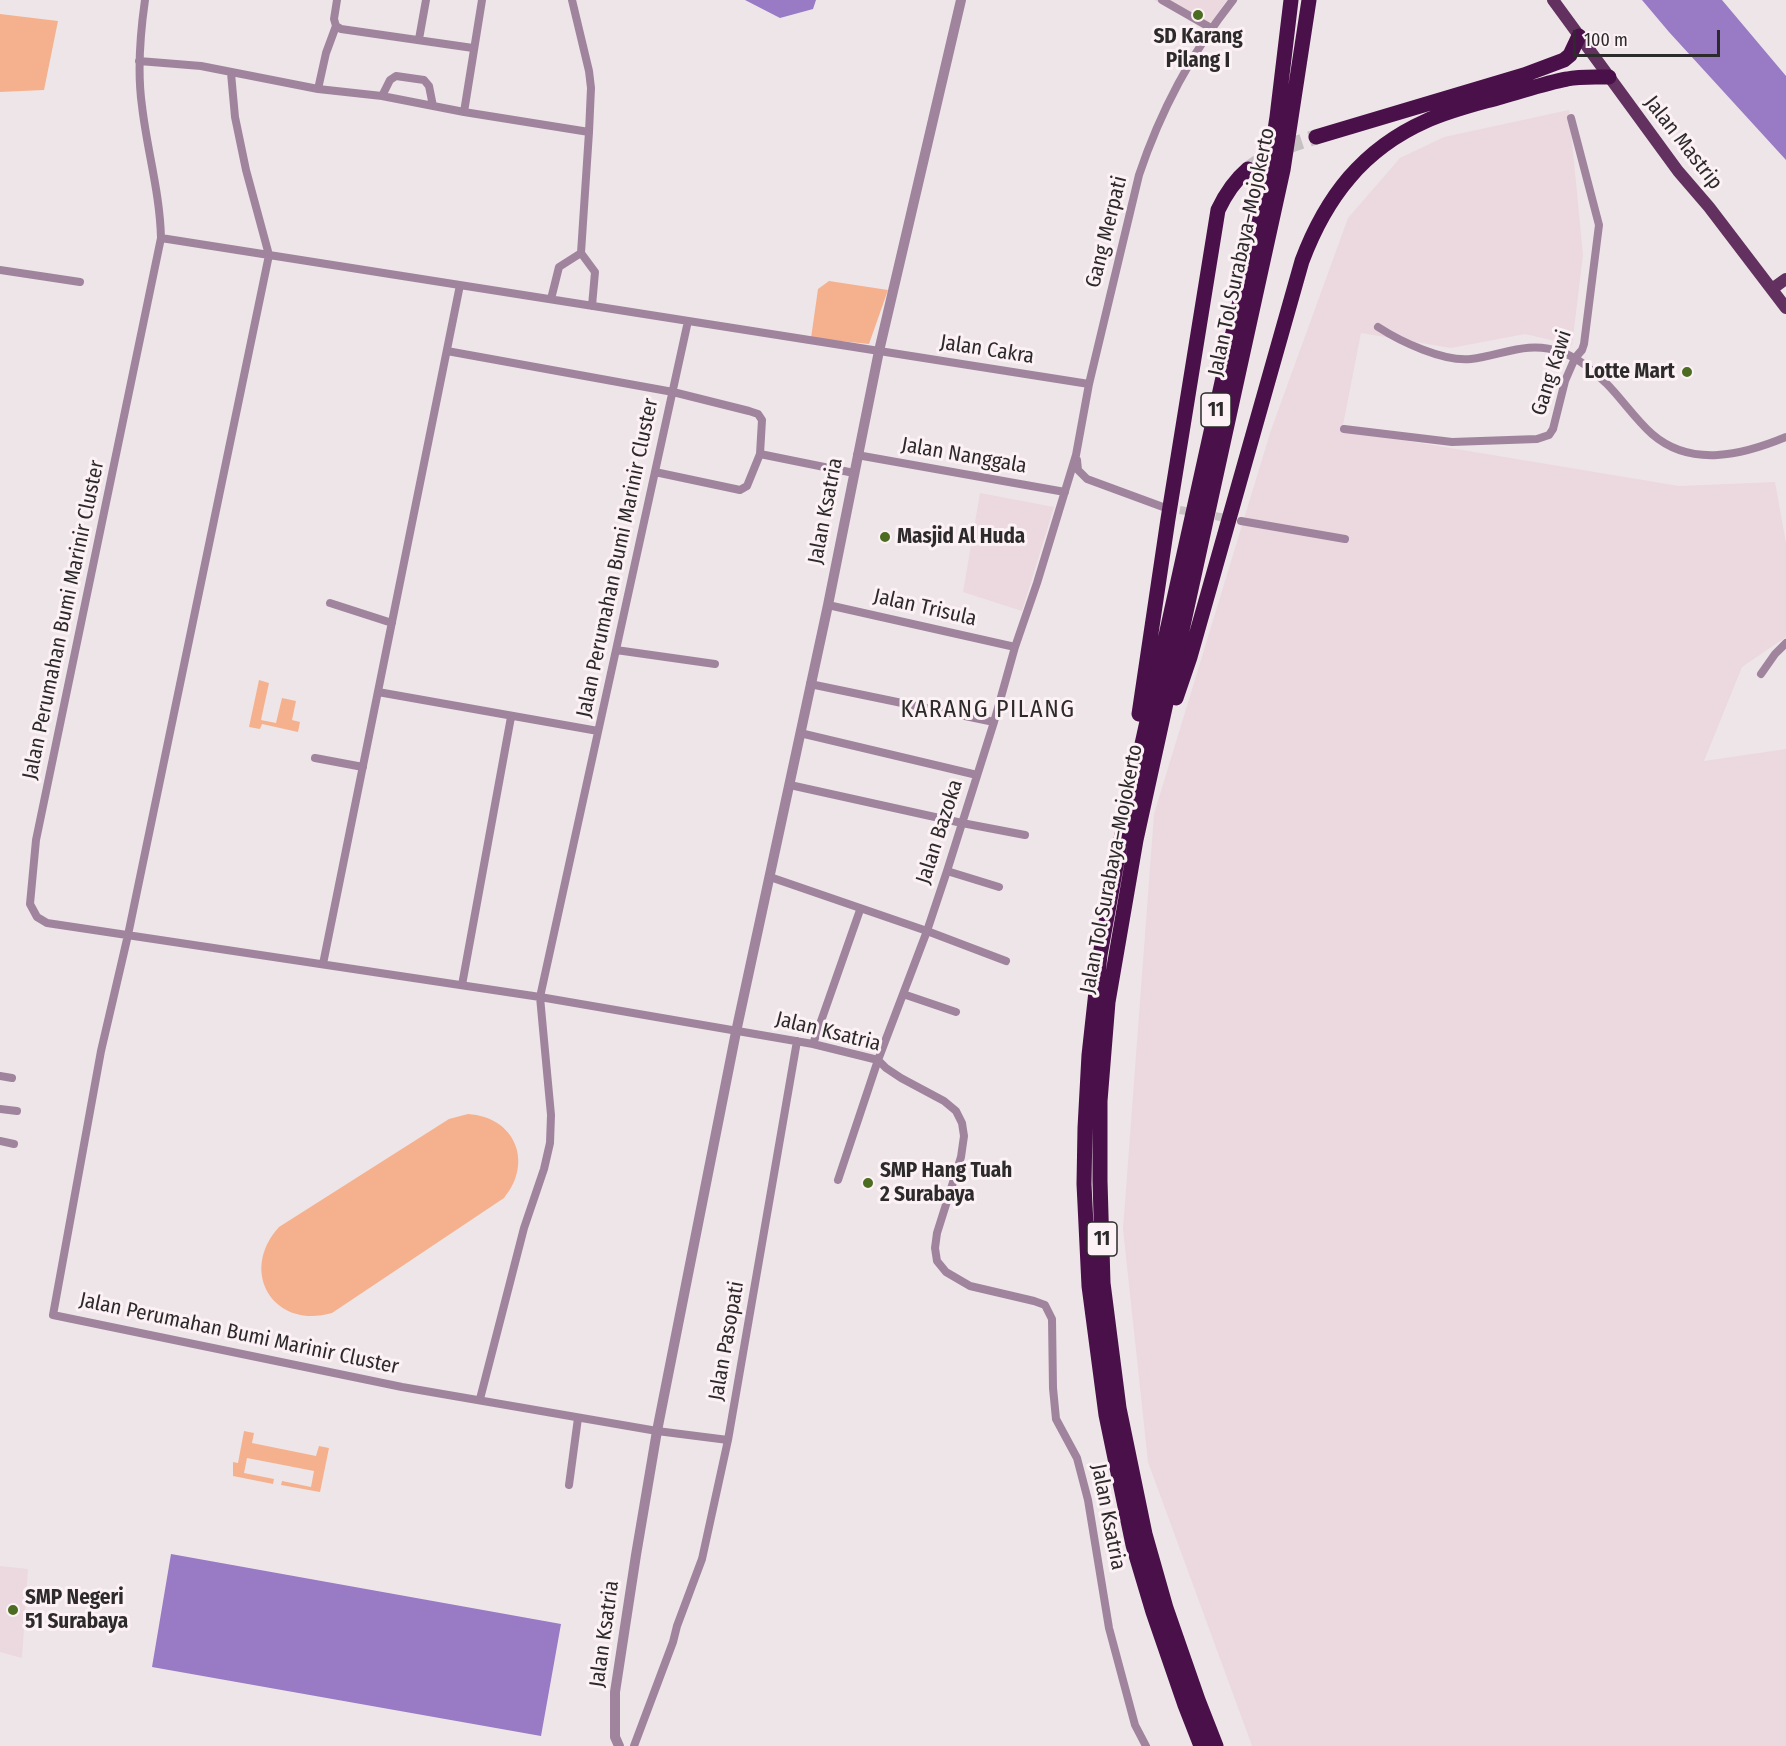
<!DOCTYPE html>
<html>
<head>
<meta charset="utf-8">
<style>
  body { margin:0 }
  #map { position:relative; width:1786px; height:1746px; overflow:hidden; background:#eee5e8; font-family:"Fira Sans Condensed",sans-serif }
  canvas { display:block }
  .scale { position:absolute; left:1573px; top:30px; width:147px; height:27px; box-sizing:border-box; border:3px solid #2d2a2b; border-top:0; padding-left:8px; font-size:18px; line-height:21px; white-space:nowrap; color:#2d2a2b; -webkit-text-stroke:4px #fcf2f5; paint-order:stroke }
</style>
</head>
<body>
<div id="map">
<canvas width="1786" height="1746"></canvas>
<div class="scale">100 m</div>
</div>
<script>
const c = document.querySelector('canvas').getContext('2d');
c.lineJoin = 'round';
function fill(path, color) {
  c.fillStyle = color;
  c.fill(path, 'evenodd');
}
function trace(path, color, width, dash) {
  c.strokeStyle = color;
  c.lineWidth = width;
  c.lineCap = dash ? 'butt' : 'round';
  c.setLineDash(dash || []);
  c.stroke(path);
}
function drawText(font, color, halo, rows, align = 'center') {
  c.font = font + ' "Fira Sans Condensed",sans-serif';
  c.lineWidth = 6;
  c.setLineDash([]);
  c.textBaseline = 'middle';
  c.strokeStyle = halo;
  c.fillStyle = color;
  for (const [text, x, y, turn = 0] of rows) {
    c.save();
    c.translate(x, y);
    c.rotate((+turn || 0) * Math.PI / 180);
    c.textAlign = isNaN(turn) ? turn : align;
    if (halo) c.strokeText(text, 0, 0);
    c.fillText(text, 0, 0);
    c.restore();
  }
}
fill(new Path2D(`
  M1154 0H1227L1206 30Z
  M1569 110 1583 255 1572 345 1525 334 1451 348 1361 333 1342 430 1679 486 1775 482 1786 543V637L1742 667 1704 761 1786 749V1746H1252L1148 1462 1123 1229 1154 814 1271 430 1348 218 1400 158 1444 137Z
  M980 493 1054 507 1022 611 963 592Z
  M0 1566 28 1569 22 1658 0 1652Z`), '#ebd9df');
fill(new Path2D(`
  M0 14 58 21 44 90 0 92Z
  M829 281 888 290 869 344 811 338 818 289Z
  M259 680 269 683 261 720 276 723 282 698 296 701 292 720 300 722 298 732 262 724 260 729 249 727Z
  M468 1114C515 1117 534 1162 504 1198L332 1313C274 1330 238 1272 279 1227L449 1119Z
  M244 1431 254 1433 252 1443 316 1456 319 1446 329 1448 320 1492 281 1485 282 1481 311 1487 314 1471 247 1458 244 1473 274 1479 273 1484 233 1476V1462L238 1463Z`), '#f5b18d');
fill(new Path2D(`
  M745 0H816L813 9 780 18Z
  M1642 0H1722L1786 76V160L1669 32Z
  M171 1554 561 1624 541 1736 152 1667Z`), '#987ac5');
trace(new Path2D(`
  M1168 508 1232 519`), '#c7c0c2', 8, [8, 4]);
trace(new Path2D(`
  M1248 169C1270 152 1289 145 1316 137`), '#c7c0c2', 15, [15, 8]);
trace(new Path2D(`
  M145 0C140 35 137 71 142 106 147 150 160 193 161 238L36 840 30 904 37 917 47 923 540 997 813 1044 878 1060 886 1068 901 1078 944 1101 956 1111 962 1123 964 1136 961 1157 937 1233 935 1248 937 1261 946 1272 970 1286 1034 1301 1045 1305 1052 1319 1053 1388 1056 1419 1077 1458 1088 1500 1109 1628 1135 1725 1146 1746
  M572 0 589 71 591 88 589 132 581 253 595 272 592 306
  M1162 0 1211 28
  M336 26 341 29 473 48
  M336 26 334 19 337 0
  M419 39 426 0
  M139 61 201 66 318 89 382 96 464 112 589 132
  M231 73 235 117 246 170 269 255 128 935 101 1051 53 1315 402 1387 657 1431 728 1440
  M318 89 326 53 336 26
  M382 96 390 80 396 76 424 80 429 86 433 106
  M464 112 482 0
  M161 238 1089 384
  M0 270 80 282
  M551 299 559 267 581 253
  M1378 327C1401 342 1444 362 1471 359 1503 355 1528 340 1561 352 1579 358 1593 371 1606 383 1622 399 1635 419 1652 434 1691 468 1743 455 1786 437
  M447 351 673 392 749 411 758 414 762 420 760 454 747 486 740 490 655 472
  M1344 429 1452 442 1537 439 1549 435 1553 429 1565 381 1575 358 1582 350 1584 344 1599 225 1571 118
  M760 454 854 473
  M857 455 1065 492
  M1077 460 1078 470 1087 479 1163 507
  M1241 521 1345 539
  M330 603 392 623
  M828 605 1015 647
  M616 650 715 664
  M1761 674 1775 654 1786 643
  M810 684 994 722
  M378 692 598 731
  M800 733 977 775
  M315 758 363 767
  M790 785 962 823 1025 835
  M947 871 999 887
  M770 877 927 931 1006 961
  M323 964 460 285
  M462 985 511 717
  M903 994 956 1012
  M813 1044 860 910
  M0 1076 12 1078
  M0 1109 17 1111
  M0 1141 14 1144
  M838 1180 878 1060 927 931 947 871 994 722 1015 647 1037 583 1076 455 1089 384 1139 175C1160 112 1192 52 1233 0
  M480 1399 524 1228 544 1169 550 1143 551 1115 540 997 688 321
  M569 1485 578 1418
  M634 1746 673 1642 677 1626 702 1559 728 1440 797 1041`), '#a0849e', 8);
trace(new Path2D(`
  M619 1746 615 1737V1692L636 1555 657 1431 736 1032 828 605 879 351 961 0`), '#a0849e', 10);
trace(new Path2D(`
  M1553 0 1678 171 1709 207 1786 308
  M1772 289 1786 279`), '#623160', 12);
trace(new Path2D(`
  M1316 137 1524 75 1564 60 1570 55 1579 36
  M1176 698 1190 657 1302 261C1326 197 1363 149 1426 121 1450 110 1476 104 1501 97 1523 91 1545 83 1567 79 1581 76 1595 77 1609 77
  M1139 714 1168 519 1218 210C1226 193 1234 181 1248 169
  M1201 1746 1185 1705 1153 1612 1133 1545 1106 1415 1089 1286 1084 1184 1085 1128 1089 1055 1100 955 1121 839 1269 169 1277 117 1291 0
  M1216 1746 1198 1700 1166 1608 1145 1534 1119 1408 1103 1283 1100 1181V1101L1108 1002 1136 840 1283 170 1309 0`), '#4a104a', 15);
for (const [x, y, r, color] of [
  [1198,15,6,"#4c6c22"],
  [1687,372,6,"#4c6c22"],
  [885,537,6,"#4c6c22"],
  [868,1183,6,"#4c6c22"],
  [13,1610,6,"#4c6c22"]
]) {
  const dot = new Path2D();
  dot.arc(x, y, r, 0, 2 * Math.PI);
  c.fillStyle = color;
  c.fill(dot);
  trace(dot, '#fcf2f5', 2);
}
for (const [x, y, w] of [
  [1216,410,30],
  [1102,1239,30]
]) {
  const box = new Path2D();
  box.roundRect(x - w / 2, y - 17, w, 34, 4.5);
  c.fillStyle = '#fcf2f5';
  c.fill(box);
  trace(box, '#2d2a2b', 1.5);
}
drawText('bold 20px', '#2d2a2b', null, [
  ["11",1216,410],
  ["11",1102,1239]
]);
drawText('bold 21px', '#2d2a2b', '#fcf2f5', [
  ["SD Karang",1198,37,"center"],
  ["Pilang I",1198,61,"center"],
  ["Lotte Mart",1675,372,"right"],
  ["Masjid Al Huda",897,537],
  ["SMP Hang Tuah",880,1171],
  ["2 Surabaya",880,1195],
  ["SMP Negeri",25,1598],
  ["51 Surabaya",25,1622]
], 'left');
drawText('21px', '#2d2a2b', '#fcf2f5', [
  ["Jalan Mastrip",1683,143,52],
  ["Gang Merpati",1107,232,-76],
  ["Jalan Tol Surabaya–Mojokerto",1242,252,-78],
  ["Jalan Cakra",987,350,9],
  ["Gang Kawi",1552,373,-72],
  ["Jalan Nanggala",964,456,10],
  ["Jalan Ksatria",826,511,-79],
  ["Jalan Perumahan Bumi Marinir Cluster",618,558,-78],
  ["Jalan Trisula",925,608,13],
  ["Jalan Perumahan Bumi Marinir Cluster",64,620,-78],
  ["Jalan Bazoka",940,832,-72],
  ["Jalan Tol Surabaya–Mojokerto",1112,869,-79],
  ["Jalan Ksatria",828,1032,14],
  ["Jalan Perumahan Bumi Marinir Cluster",239,1334,12],
  ["Jalan Pasopati",727,1341,-80],
  ["Jalan Ksatria",1108,1517,79],
  ["Jalan Ksatria",605,1634,-82]
]);
c.letterSpacing = '1.5px';
drawText('24px', '#2d2a2b', '#fcf2f5', [
  ["KARANG PILANG",988,710]
]);
c.letterSpacing = '0px';
</script>
</body>
</html>
